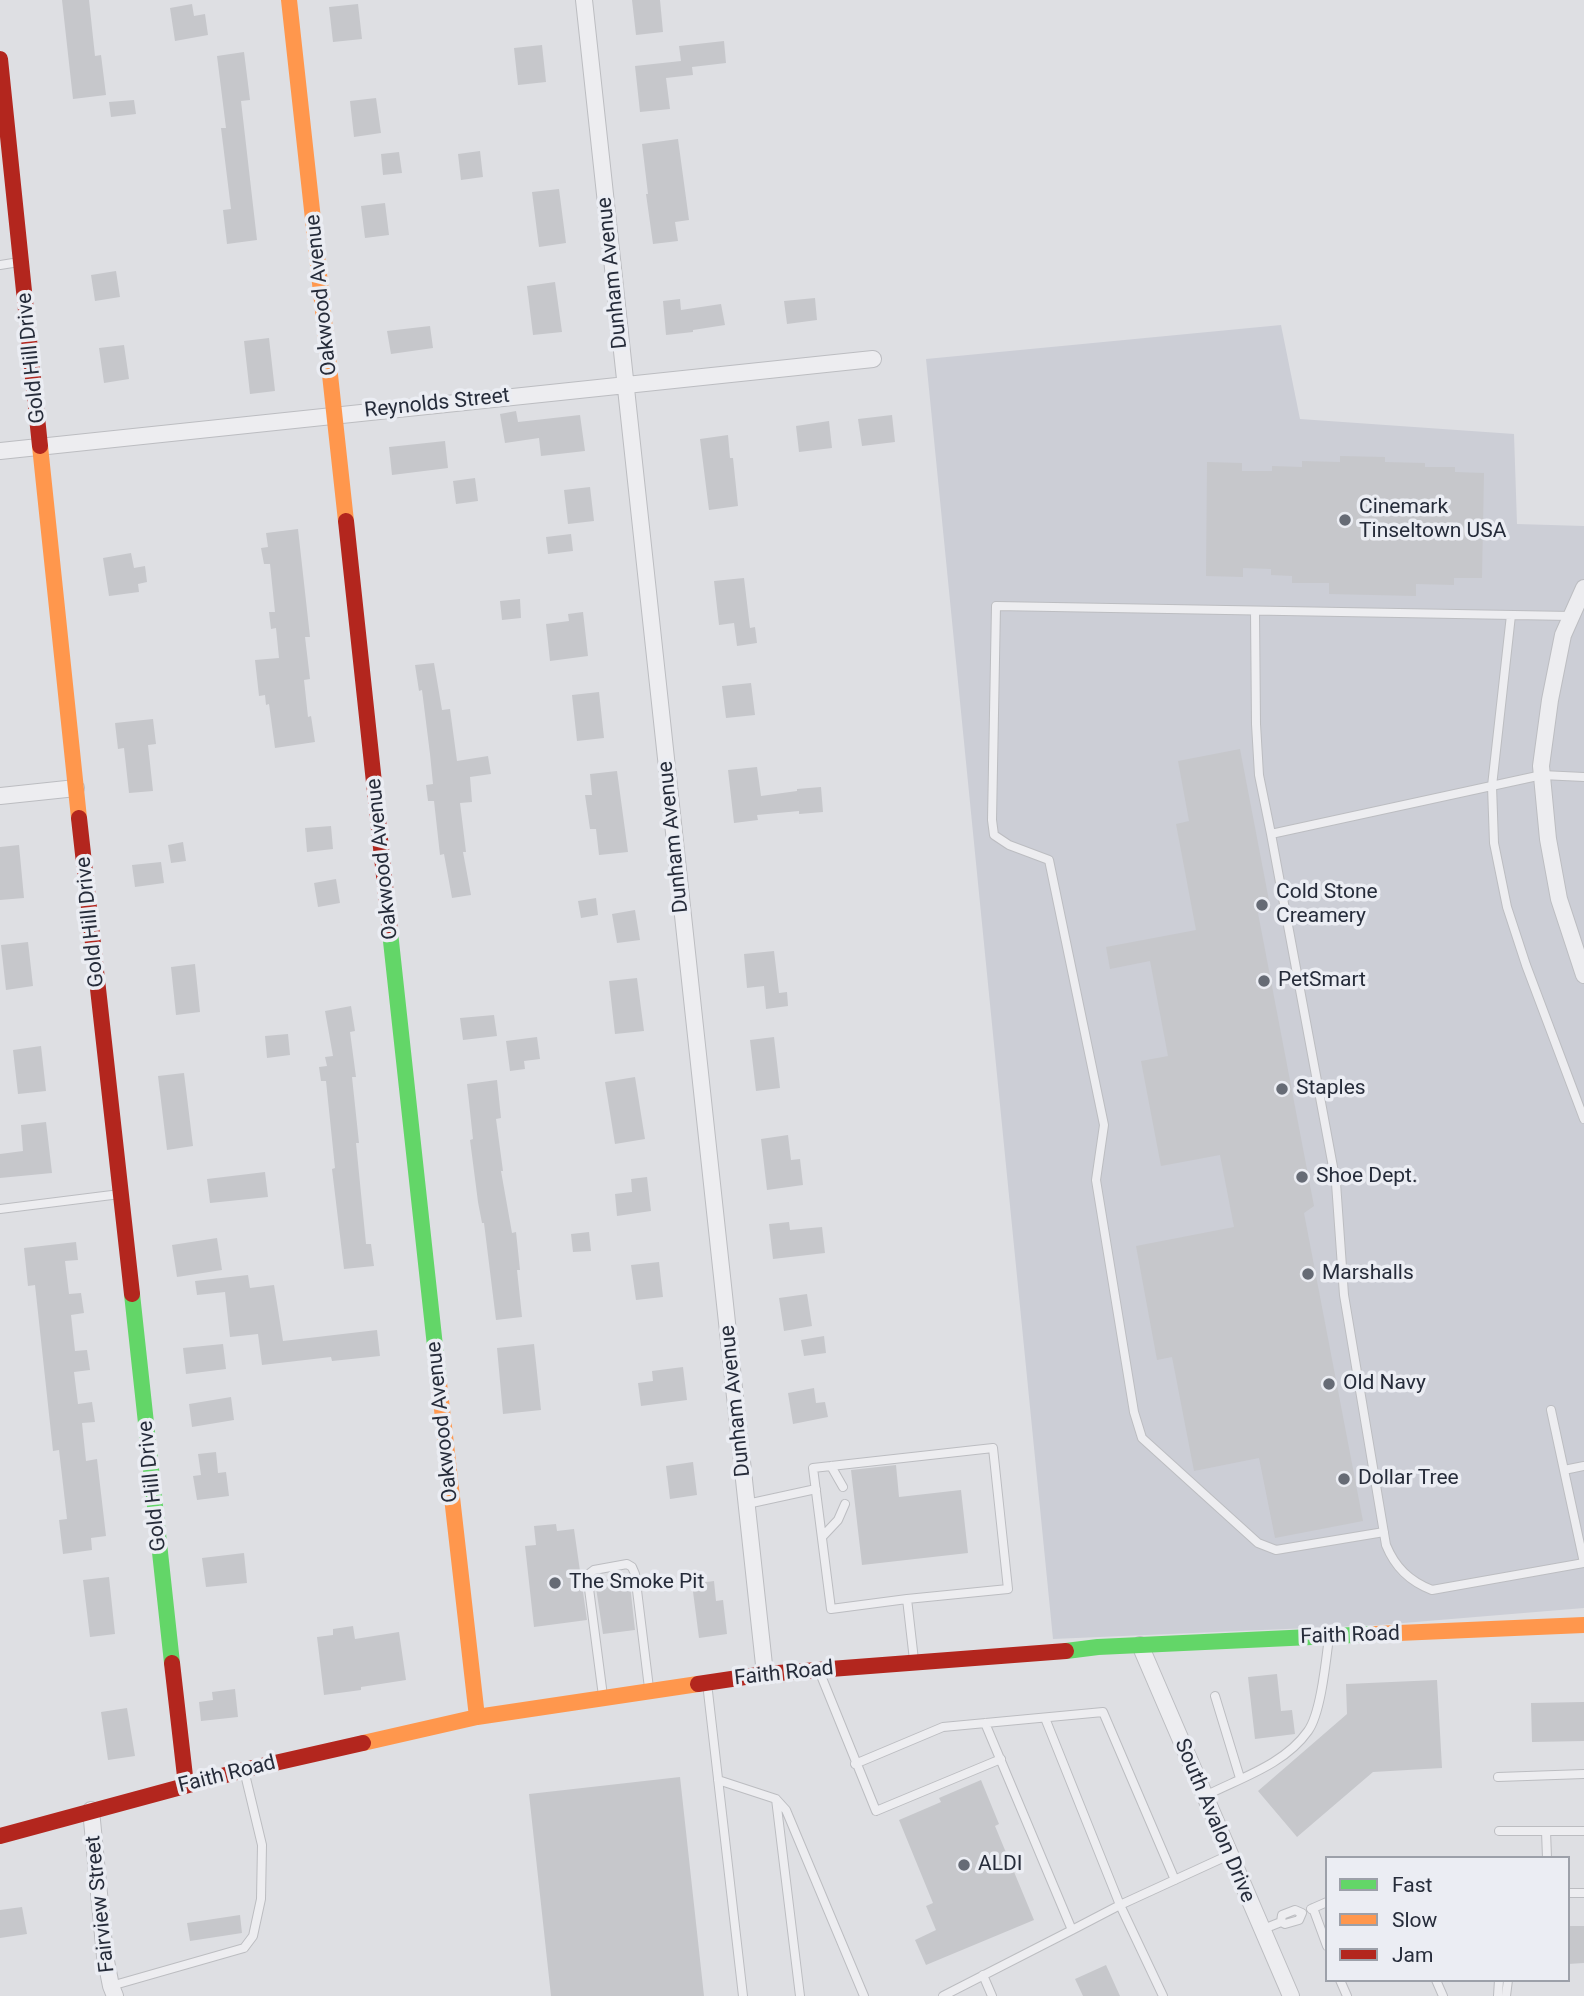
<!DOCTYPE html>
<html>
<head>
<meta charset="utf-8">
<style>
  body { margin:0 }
  #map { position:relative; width:1584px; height:1996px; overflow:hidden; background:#dedfe3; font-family:Roboto,sans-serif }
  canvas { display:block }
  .legend { position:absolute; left:1325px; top:1856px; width:245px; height:126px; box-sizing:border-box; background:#ebedf3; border:2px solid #9ca0a9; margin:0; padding:9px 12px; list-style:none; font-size:21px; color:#262c3a }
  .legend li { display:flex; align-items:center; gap:14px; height:35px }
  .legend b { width:35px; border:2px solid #9ca0a9 }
</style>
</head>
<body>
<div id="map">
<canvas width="1584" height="1996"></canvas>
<ul class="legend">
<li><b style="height:9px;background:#63d668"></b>Fast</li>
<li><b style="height:9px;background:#ff974d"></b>Slow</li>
<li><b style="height:9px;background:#b3261e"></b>Jam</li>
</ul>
</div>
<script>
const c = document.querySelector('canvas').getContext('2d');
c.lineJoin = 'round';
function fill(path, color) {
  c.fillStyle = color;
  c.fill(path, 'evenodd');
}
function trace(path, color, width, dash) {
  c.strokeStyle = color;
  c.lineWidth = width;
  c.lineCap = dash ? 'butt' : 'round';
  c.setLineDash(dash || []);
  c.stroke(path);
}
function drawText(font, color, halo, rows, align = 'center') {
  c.font = font + ' Roboto,sans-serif';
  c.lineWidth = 7;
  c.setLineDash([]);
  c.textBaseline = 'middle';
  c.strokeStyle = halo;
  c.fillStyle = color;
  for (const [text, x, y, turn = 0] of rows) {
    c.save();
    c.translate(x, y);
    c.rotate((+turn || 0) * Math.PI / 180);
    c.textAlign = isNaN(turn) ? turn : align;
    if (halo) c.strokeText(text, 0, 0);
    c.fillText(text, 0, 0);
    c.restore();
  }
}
fill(new Path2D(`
  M1281 325 1300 419 1514 434 1517 524 1584 526V1608L1379 1625 1053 1639 926 359Z`), '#ccced6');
fill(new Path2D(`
  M62 0H89L95 56 101 55 106 95 73 99Z
  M632 0H660L663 32 636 35Z
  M192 4 194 16 205 14 208 35 175 41 170 8Z
  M358 4 362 39 333 42 329 7Z
  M724 41 726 63 692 67 693 75 666 78 670 109 640 112 635 66 681 61 679 46Z
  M542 45 546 82 518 85 514 48Z
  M244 52 250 100 241 101 257 240 227 244 223 210 231 209 221 128H226L217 56Z
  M376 98 381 133 354 137 350 101Z
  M134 100 136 114 111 117 109 102Z
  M678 139 689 220 675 222 678 241 653 244 646 194H648L642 144Z
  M480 151 483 177 461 180 458 154Z
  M399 152 402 173 383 175 381 154Z
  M559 189 566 243 539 247 532 192Z
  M385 203 389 235 365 238 361 206Z
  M116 271 120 297 95 301 91 275Z
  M555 282 562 332 533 335 527 286Z
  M815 298 817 320 787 324 784 301Z
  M680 299 681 310 721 304 725 325 693 330V332L666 335 663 301Z
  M430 326 433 348 391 354 387 331Z
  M269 338 275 391 250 394 244 341Z
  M124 345 129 379 104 383 99 348Z
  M516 411 518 422 580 415 585 451 541 456 539 438 505 443 500 414Z
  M892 415 895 442 862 446 858 419Z
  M829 421 832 448 799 452 796 426Z
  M728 435 730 458H733L738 506 709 510 700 439Z
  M445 441 448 468 392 475 389 447Z
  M1340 456 1385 457V462L1425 463V467H1455V472L1484 473 1482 578H1454V585L1416 584V596L1329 594V583H1292V576L1271 575V569L1243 568V577L1206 576 1207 462 1242 463V471H1272V466L1302 467V461L1340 462Z
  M475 478 478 501 456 504 453 481Z
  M590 487 594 521 568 524 564 490Z
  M298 529 310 637H305L310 679 304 680 308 717 311 716 315 742 275 748 269 704 266 705 265 695 259 696 255 660 279 658 276 628 271 629 269 612H275L270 564H264L261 548 268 547 266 533Z
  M571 534 573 551 548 554 546 537Z
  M131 553 134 568 145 566 147 582 138 584 139 592 109 596 103 558Z
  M744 578 750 628 755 627 757 643 737 646 734 623 719 625 714 581Z
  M520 599 521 618 502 620 500 601Z
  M583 612 588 656 550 661 546 624 569 621 568 614Z
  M434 663 442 710 450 709 457 761 488 756 491 774 470 777 472 802 460 803 466 852H463L471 895 452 898 444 854 440 855 434 801H428L426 785 433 784 430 754 422 690 419 691 415 665Z
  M751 683 755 715 726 718 722 686Z
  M599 692 604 738 577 741 572 695Z
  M153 719 156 744 148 745 153 791 129 793 124 748 118 749 115 723Z
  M1240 749 1271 911 1258 913 1314 1206 1304 1213 1363 1521 1275 1538 1259 1458 1194 1471 1172 1357 1157 1360 1136 1246 1234 1227 1220 1155 1161 1166 1141 1061 1168 1056 1150 961 1110 969 1106 947 1196 930 1176 824 1189 821 1178 761Z
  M757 767 761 796 797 791V789L821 787 823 812 799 814V811L757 815 758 820 734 823 728 770Z
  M617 771 628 852 599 855 596 829H590L585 795H592L590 774Z
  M331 826 333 849 307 852 305 828Z
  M183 842 186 861 171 863 168 845Z
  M19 845 24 898 0 900V847Z
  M161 862 164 883 135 887 132 865Z
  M336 879 340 903 318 907 314 883Z
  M596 898 598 915 581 918 578 901Z
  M635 910 640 940 617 943 612 914Z
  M28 942 33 986 6 990 1 945Z
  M774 951 779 993 787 992 788 1006 766 1009 764 986 747 988 744 954Z
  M195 964 200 1012 176 1015 171 967Z
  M637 978 644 1031 615 1034 609 981Z
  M351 1006 355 1031 350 1032 356 1077H352L359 1143H356L366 1244H371L374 1266 344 1269 332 1169 335 1168 326 1081H321L319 1067 327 1066 325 1057 333 1056 325 1011Z
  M494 1015 497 1036 463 1040 460 1018Z
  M288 1034 290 1055 267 1058 265 1036Z
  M537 1037 540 1059 524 1061 525 1069 510 1071 506 1041Z
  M774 1037 780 1088 756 1091 750 1040Z
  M41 1046 46 1091 18 1094 13 1050Z
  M184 1073 193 1146 167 1150 158 1076Z
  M635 1077 645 1139 615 1144 605 1082Z
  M497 1080 501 1118 496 1119 503 1171H501L512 1233 516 1232 520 1270H517L522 1317 496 1320 484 1223H482L478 1202 470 1140 473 1139 467 1084Z
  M46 1122 52 1173 0 1178V1154L23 1151 21 1125Z
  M788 1135 791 1160 800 1159 803 1185 767 1190 761 1139Z
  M265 1172 268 1197 210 1203 207 1179Z
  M647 1177 651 1211 617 1216 615 1194 632 1192 631 1179Z
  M789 1222 790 1230 822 1227 825 1253 773 1259 769 1224Z
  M589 1232 591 1251 573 1252 571 1234Z
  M217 1238 222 1270 177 1277 172 1245Z
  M76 1242 78 1260 65 1261 69 1294 81 1293 84 1313 71 1315 75 1351 87 1350 90 1370 74 1372 78 1404 92 1402 95 1422 82 1423 86 1461 97 1459 106 1536 91 1538 92 1550 63 1554 59 1520 67 1519 59 1450 53 1451 35 1285 28 1286 24 1248Z
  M659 1262 663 1297 636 1300 631 1265Z
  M248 1275 250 1288 274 1285 283 1341 377 1330 380 1356 332 1361 331 1357 262 1365 258 1334 230 1337 225 1292 197 1295 195 1281Z
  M807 1294 812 1326 784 1331 779 1298Z
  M824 1336 826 1353 804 1356 801 1340Z
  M223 1344 226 1369 186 1374 183 1348Z
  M534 1344 541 1410 503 1414 497 1348Z
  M683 1367 687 1400 641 1406 638 1383 653 1381 652 1371Z
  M814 1388 816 1403 825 1402 828 1417 793 1424 788 1393Z
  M231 1397 234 1420 192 1427 189 1404Z
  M216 1452 218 1473 226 1472 229 1496 197 1500 193 1476 201 1475 198 1454Z
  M693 1462 697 1495 670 1499 666 1466Z
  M896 1465 899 1497 961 1490 968 1553 862 1565 851 1470Z
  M556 1524 557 1531 574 1529 587 1620 534 1627 525 1546 536 1545 534 1526Z
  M244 1553 247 1583 206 1587 202 1558Z
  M629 1576 635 1630 603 1634 595 1581Z
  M109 1577 115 1634 90 1637 83 1580Z
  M714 1581 716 1601 723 1600 727 1634 699 1638 692 1584Z
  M353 1626 355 1639 399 1632 406 1680 361 1687V1690L324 1695 317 1637 333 1635V1629Z
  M1277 1674 1281 1711 1292 1710 1295 1734 1255 1739 1248 1677Z
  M1437 1680 1442 1768 1373 1772 1297 1837 1258 1791 1347 1714 1346 1684Z
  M235 1689 238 1717 201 1721 199 1702 213 1700 212 1692Z
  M1584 1702V1741L1532 1742 1531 1703Z
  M127 1708 135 1756 108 1760 101 1712Z
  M680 1777 704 1996H551L529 1794Z
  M981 1780 999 1824 995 1826 1034 1920 926 1965 915 1940 936 1930 926 1906 933 1903 899 1820 941 1802 939 1798Z
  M22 1907 27 1934 0 1938V1910Z
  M240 1915 242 1933 190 1941 187 1923Z
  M1568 1926H1584V1963L1568 1964Z
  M1106 1965 1120 1996H1083L1075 1979Z`), '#c6c7cb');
const lane = new Path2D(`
  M0 265 19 262
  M1255 611 1256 724 1259 775 1271 834
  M1511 615 1492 786 1494 843 1507 907 1526 965 1584 1119
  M0 1209 120 1194
  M1551 1410 1584 1563 1432 1590C1409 1581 1395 1567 1386 1545L1344 1295 1336 1183 1271 834 1542 775 1584 777
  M831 1466 843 1487
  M1564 1470 1584 1466
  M747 1504 816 1489
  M1384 1532 1276 1550 1258 1543 1142 1438 1134 1412 1096 1180 1104 1125 1049 860 1009 845 994 835 992 820 996 606 1571 616
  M822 1537 838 1520 845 1504
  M907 1599 831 1609 813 1468 993 1448 1008 1589 907 1599 914 1660
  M820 1673 876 1811 1001 1759
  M707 1683 743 1996
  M603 1696 588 1581 590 1573 594 1570 627 1564 632 1567 635 1574 649 1688
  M1215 1696 1240 1778
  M1045 1718 1120 1905 1163 1996
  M985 1723 1072 1930 1120 1905 1229 1855
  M855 1764 943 1727 1103 1712 1175 1880
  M1498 1777 1584 1774
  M718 1780 776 1799 786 1810 864 1996
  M1205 1796C1240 1778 1284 1765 1308 1731 1321 1713 1326 1660 1329 1637
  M776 1799 800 1996
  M1499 1831H1584
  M1546 1831 1547 1858
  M1568 1893H1584
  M1313 1908 1327 1946
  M1311 1909 1327 1902
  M1261 1930 1281 1922 1285 1924 1299 1920 1302 1913 1295 1910 1282 1915 1281 1922
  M983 1975 992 1996
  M1340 1980 1347 1996
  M1436 1980 1443 1996
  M111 1986 244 1948 253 1936 261 1899 262 1845 244 1770
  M943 1996 1072 1930
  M1498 1996 1499 1980
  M1506 1996 1508 1980`);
const street = new Path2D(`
  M584 0 765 1674
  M0 451 873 359
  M1584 588 1563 635 1550 700 1541 766 1548 839 1559 899 1584 975
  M0 796 76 788
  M1140 1645 1291 1996
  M91 1810 105 1956 111 1986 115 1996`);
trace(lane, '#bcbdc1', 10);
trace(street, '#bcbdc1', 18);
trace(lane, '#ededf0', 8);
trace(street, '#ededf0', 16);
trace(new Path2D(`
  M390 932 439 1383
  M132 1294 172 1663
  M1066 1651 1098 1647 1375 1634`), '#63d668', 16);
trace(new Path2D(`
  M289 0 346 521
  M40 446 79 818
  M439 1383 477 1717
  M1375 1634 1584 1625
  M363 1743 477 1717 698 1684`), '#ff974d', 16);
trace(new Path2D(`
  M0 59 40 446
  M346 521 390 932
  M79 818 132 1294
  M172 1663 186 1785
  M698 1684 765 1674 1066 1651
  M0 1836 244 1770 363 1743`), '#b3261e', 16);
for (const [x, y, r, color] of [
  [1345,520,7,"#666b75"],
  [1262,905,7,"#666b75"],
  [1264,981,7,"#666b75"],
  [1282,1089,7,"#666b75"],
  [1302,1177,7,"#666b75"],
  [1308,1274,7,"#666b75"],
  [1329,1384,7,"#666b75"],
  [1344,1479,7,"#666b75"],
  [555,1583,7,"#666b75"],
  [964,1865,7,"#666b75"]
]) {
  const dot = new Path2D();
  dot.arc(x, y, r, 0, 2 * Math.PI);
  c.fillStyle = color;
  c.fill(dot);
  trace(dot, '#ebedf3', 2.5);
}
drawText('21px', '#262c3a', '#ebedf3', [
  ["Dunham Avenue",613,273,-96],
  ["Oakwood Avenue",322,295,-96],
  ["Gold Hill Drive",32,358,-96],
  ["Reynolds Street",437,404,-6],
  ["Dunham Avenue",674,837,-96],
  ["Oakwood Avenue",383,859,-96],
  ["Gold Hill Drive",91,922,-96],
  ["Dunham Avenue",736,1401,-96],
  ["Oakwood Avenue",443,1422,-96],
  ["Gold Hill Drive",153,1486,-96],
  ["Faith Road",1350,1636,-2],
  ["Faith Road",784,1674,-6],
  ["Faith Road",227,1775,-14],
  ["South Avalon Drive",1214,1821,67],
  ["Fairview Street",101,1904,-96]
]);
drawText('21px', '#262c3a', '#ebedf3', [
  ["Cinemark",1359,508],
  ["Tinseltown USA",1359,532],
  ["Cold Stone",1276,893],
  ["Creamery",1276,917],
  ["PetSmart",1278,981],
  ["Staples",1296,1089],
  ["Shoe Dept.",1316,1177],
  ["Marshalls",1322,1274],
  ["Old Navy",1343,1384],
  ["Dollar Tree",1358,1479],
  ["The Smoke Pit",569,1583],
  ["ALDI",978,1865]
], 'left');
</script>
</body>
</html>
